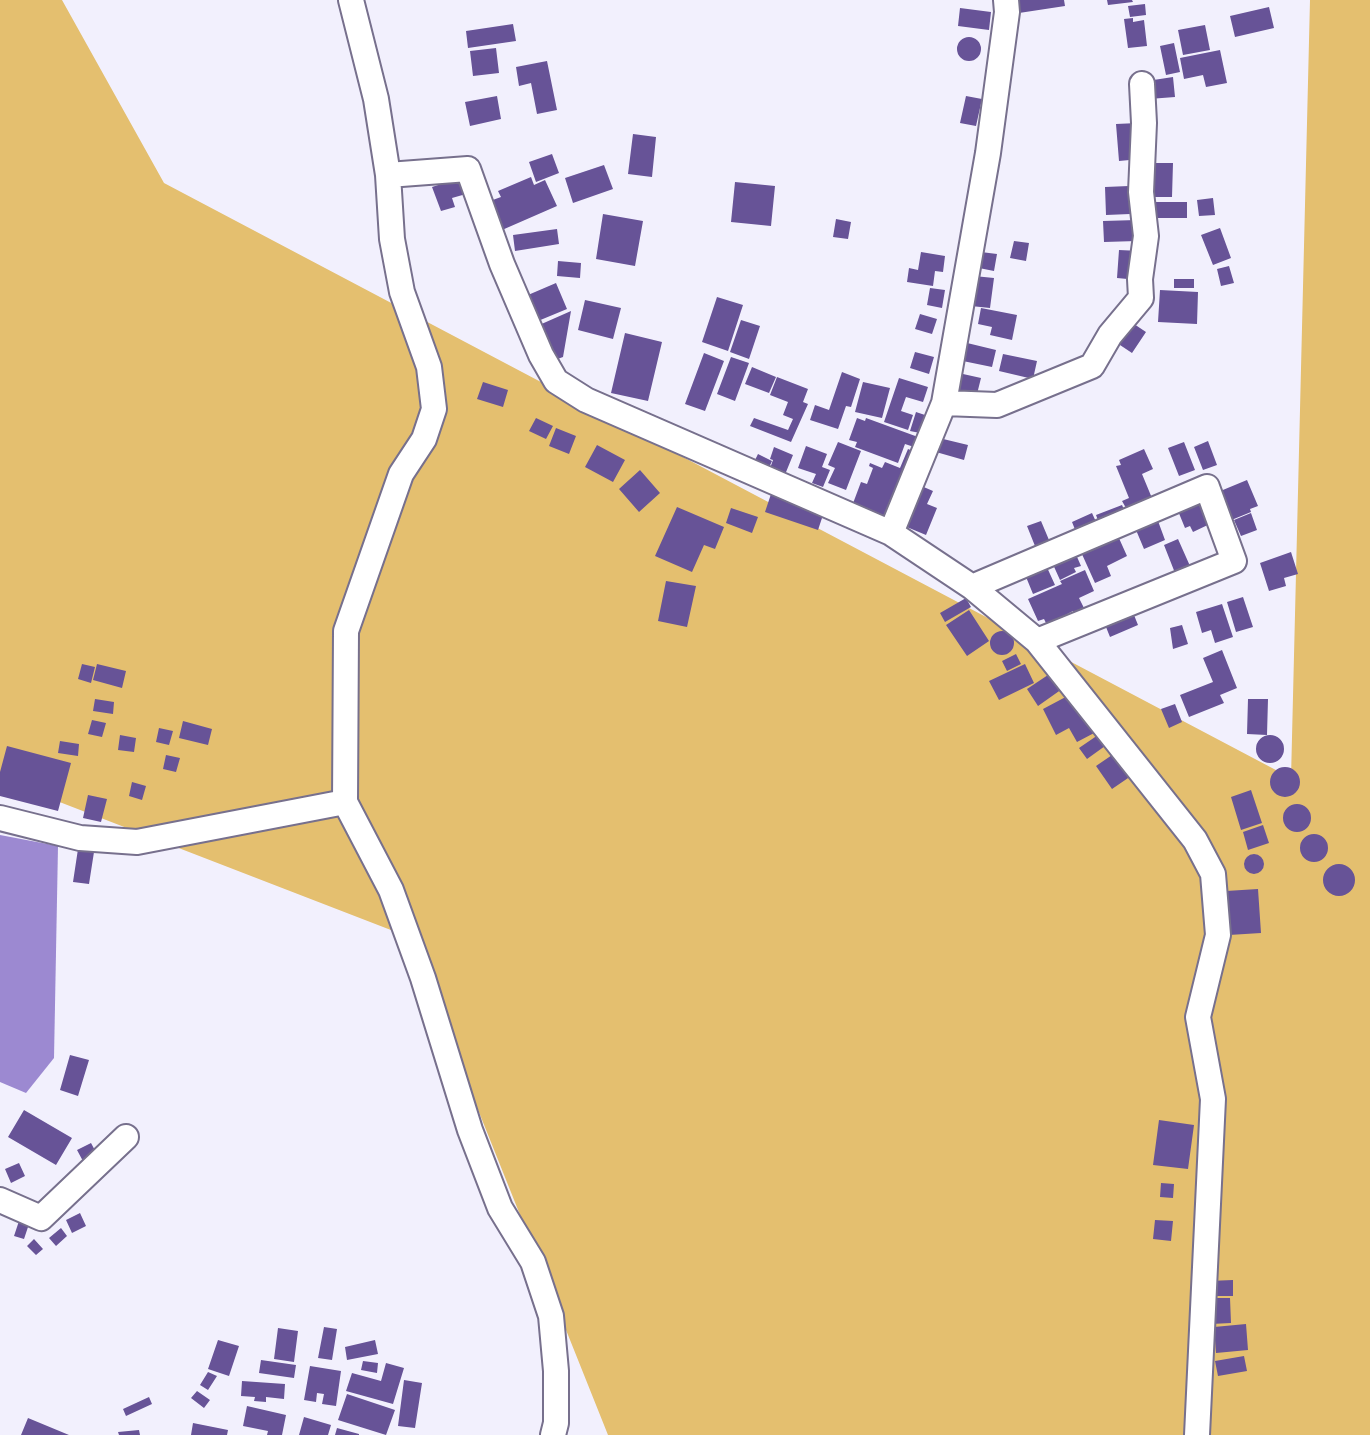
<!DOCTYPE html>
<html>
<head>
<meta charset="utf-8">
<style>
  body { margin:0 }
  canvas { display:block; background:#f2f0fd }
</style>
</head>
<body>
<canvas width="1370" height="1435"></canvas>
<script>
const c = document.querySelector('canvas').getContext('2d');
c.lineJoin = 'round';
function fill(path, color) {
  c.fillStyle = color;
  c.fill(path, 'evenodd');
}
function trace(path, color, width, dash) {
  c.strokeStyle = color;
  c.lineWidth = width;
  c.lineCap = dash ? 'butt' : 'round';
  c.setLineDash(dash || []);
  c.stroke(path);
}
fill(new Path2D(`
  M0 0H62L164 183 1291 778 1310 0H1370V1435H608L409 937 0 779Z`), '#e4bf6f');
fill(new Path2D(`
  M0 835 58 846 54 1058 26 1093 0 1082Z`), '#9c89d1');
fill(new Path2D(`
  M1017 0H1064L1065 6 1019 13Z
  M1107 0H1132L1133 2 1108 5Z
  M1145 4 1146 15 1130 17 1128 6Z
  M1269 7 1274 28 1235 37 1230 16Z
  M960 8 991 12 989 30 958 26Z
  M1133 18V22L1144 20 1147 46 1128 48 1124 19Z
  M513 24 516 41 468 48 466 31Z
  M1205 25 1210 50 1183 55 1178 30Z
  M957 49a12 12 0 1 1 24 0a12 12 0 1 1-24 0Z
  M1174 43 1180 72 1166 75 1160 46Z
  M496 48 499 73 473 76 470 51Z
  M1220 50 1227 83 1206 87 1203 75 1184 79 1180 58Z
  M547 61 557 110 537 114 531 83 519 86 516 67Z
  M1173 77 1175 97 1149 99 1147 81Z
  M497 96 501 119 470 126 465 102Z
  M966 96 982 99 976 126 960 123Z
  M1138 123 1140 159 1119 161 1116 124Z
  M633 134 656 137 652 177 628 174Z
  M552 154 559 173 536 182 529 162Z
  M1146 163H1173L1172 197H1146Z
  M604 165 613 189 573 203 565 178Z
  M531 177 534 185 545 180 557 206 502 230 490 201 501 197 498 191Z
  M460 178 466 194 452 198 455 207 441 211 432 187Z
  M735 182 775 186 771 226 731 222Z
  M1129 186 1130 214 1106 215 1105 187Z
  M1213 198 1215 215 1199 216 1197 200Z
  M1147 202H1187V218H1147Z
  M603 214 643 221 635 266 596 259Z
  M836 219 851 222 848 239 833 237Z
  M1137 220V241L1104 242 1103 221Z
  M1220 228 1231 258 1213 265 1201 235Z
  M557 229 559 244 515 251 513 235Z
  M1014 241 1029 243 1026 261 1010 258Z
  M1119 250 1140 251 1138 280 1117 278Z
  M921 252 945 256 943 272 935 271 933 286 907 282 909 268 918 270Z
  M981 252 997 254 994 271 979 268Z
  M558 261 581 263 580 278 557 276Z
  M1229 266 1234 283 1221 286 1217 269Z
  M974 276 994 278 990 308 971 306Z
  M1174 279H1194V288H1174Z
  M556 283 567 309 538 321 528 295Z
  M930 288 945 290 942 308 927 305Z
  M1160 290 1198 292 1197 324 1158 322Z
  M717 297 743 305 728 351 702 342Z
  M585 300 621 308 613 339 578 330Z
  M981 308 1017 315 1012 340 990 335 992 327 978 324Z
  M571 311 563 357 552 361 537 326Z
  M920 314 937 319 932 334 915 329Z
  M741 320 760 326 749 359 730 352Z
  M1128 320 1146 332 1132 353 1114 341Z
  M625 333 662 342 648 401 611 393Z
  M963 342 996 350 992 367 958 360Z
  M915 352 934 357 929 374 910 368Z
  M704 353 724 361 705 411 685 404Z
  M1003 354 1037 361 1033 379 999 371Z
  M731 357 749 363 735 401 717 394Z
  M752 367 776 377 769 393 745 384Z
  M842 372 860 379 851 407 846 406 838 429 810 420 815 405 829 410Z
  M954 372 981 378 976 398 950 393Z
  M777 377 808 389 803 402 808 404 791 442 750 426 754 418 788 430 793 419 783 415 788 402 770 395Z
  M899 378 928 387 923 402 906 397 901 411 913 415 908 430 884 422Z
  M483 382 508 390 503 407 477 399Z
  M863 382 890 388 882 418 855 412Z
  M916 412 925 415 920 433 910 431Z
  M536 418 553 426 546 439 529 431Z
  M857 418 865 421 866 418 918 437 914 447 905 444 898 463 855 447 857 442 849 440Z
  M556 428 576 436 569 454 549 446Z
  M939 438 968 445 964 460 936 452Z
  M1208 441 1217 465 1203 470 1194 447Z
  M838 442 861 451 846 490 828 483 835 468 828 465Z
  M1184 442 1195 470 1179 476 1168 448Z
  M597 445 625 460 613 482 585 467Z
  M806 446 827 454 822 467 830 470 823 487 812 483 816 474 798 468Z
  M774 447 793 455 784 477 769 471 773 460 770 459Z
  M908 449 915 452 887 520 852 506 861 482 867 484 873 468 869 466 870 463 882 468 885 462 900 468Z
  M1144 449 1153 469 1142 474 1154 503 1136 511 1134 505 1126 508 1122 501 1129 498 1116 466 1121 465 1119 460Z
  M758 454 772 461 767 472 751 468Z
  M640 470 660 493 639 512 619 489Z
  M1247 480 1258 506 1250 509 1251 512 1229 521 1218 492Z
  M919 485 933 491 927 504 937 508 926 535 902 525Z
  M772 491 825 509 818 530 765 512Z
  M1202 494 1214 522 1193 532 1190 526 1185 528 1176 506Z
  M1122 505 1127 516 1100 526 1096 515Z
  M677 507 724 527 715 549 704 545 692 572 655 556Z
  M731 508 758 517 752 533 726 523Z
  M1092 513 1097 524 1076 532 1072 522Z
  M1251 513 1257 530 1241 536 1234 520Z
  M1041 521 1049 540 1035 546 1027 526Z
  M1158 521 1165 540 1144 549 1136 530Z
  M1118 536 1127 556 1107 566 1111 576 1095 583 1081 552Z
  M1178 539 1190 566 1175 573 1164 545Z
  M1074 550 1081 566 1074 568 1076 572 1060 580 1051 560Z
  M1291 552 1298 574 1284 578 1286 586 1269 591 1260 563Z
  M1045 563 1055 585 1033 594 1024 572Z
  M1085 570 1094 591 1079 598 1086 612 1076 617 1073 611 1047 625 1044 619 1038 621 1028 599 1062 584 1060 581Z
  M666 581 696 586 687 627 658 621Z
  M1243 597 1253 627 1236 632 1227 602Z
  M966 598 971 607 945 622 940 613Z
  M1222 604 1233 637 1215 643 1211 630 1202 633 1196 612Z
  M969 610 989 641 967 656 946 625Z
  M1132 610 1138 625 1110 637 1104 622Z
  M1182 625 1188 644 1173 649 1170 628Z
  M990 643a12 12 0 1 1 24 0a12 12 0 1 1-24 0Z
  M1222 650 1237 688 1220 695 1224 703 1189 717 1180 695 1213 682 1203 658Z
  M1016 654 1021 664 1007 671 1002 661Z
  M82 664 95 667 91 683 78 679Z
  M97 664 126 671 122 688 93 680Z
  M1025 664 1034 683 999 700 989 681Z
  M1051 673 1062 689 1038 706 1027 689Z
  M1075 692 1096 732 1077 742 1069 728 1056 735 1043 709Z
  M95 699 114 702 113 714 93 711Z
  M1248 699H1268L1267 735 1247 734Z
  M1175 704 1182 722 1169 728 1161 709Z
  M92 720 106 723 102 737 88 734Z
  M183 721 212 729 208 745 179 738Z
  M159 728 173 731 169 745 156 742Z
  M120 735 136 738 134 752 118 750Z
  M1098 735 1105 746 1087 759 1079 748Z
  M1256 749a14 14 0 1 1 28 0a14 14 0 1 1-28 0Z
  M60 741 79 744 78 756 58 753Z
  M7 746 71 763 58 811 0 796V772Z
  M1115 753 1131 776 1112 789 1096 766Z
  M166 755 180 758 176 772 163 769Z
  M1270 782a15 15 0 1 1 30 0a15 15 0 1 1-30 0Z
  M132 782 146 786 142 800 129 796Z
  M1251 790 1262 823 1241 830 1231 797Z
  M88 795 107 799 101 822 83 818Z
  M1283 818a14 14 0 1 1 28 0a14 14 0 1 1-28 0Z
  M1263 825 1269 843 1248 850 1243 832Z
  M1300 848a14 14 0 1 1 28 0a14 14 0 1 1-28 0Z
  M78 849 94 852 89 884 73 882Z
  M1244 864a10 10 0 1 1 20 0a10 10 0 1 1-20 0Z
  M1323 880a16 16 0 1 1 32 0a16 16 0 1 1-32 0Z
  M1258 889 1261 933 1229 935 1226 891Z
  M70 1055 89 1060 78 1096 60 1090Z
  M24 1110 72 1138 56 1165 8 1137Z
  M1159 1120 1194 1125 1188 1169 1153 1165Z
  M91 1143 98 1156 84 1163 77 1150Z
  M19 1163 25 1176 11 1183 5 1169Z
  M1161 1183 1174 1184 1173 1198 1160 1197Z
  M80 1213 86 1226 72 1233 66 1220Z
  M1155 1220 1173 1221 1171 1241 1153 1239Z
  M19 1221 29 1224 24 1239 14 1236Z
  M61 1228 67 1236 56 1246 49 1238Z
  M34 1239 43 1249 36 1255 27 1246Z
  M1233 1280V1296H1209V1281Z
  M1210 1298H1230L1231 1323 1211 1324Z
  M1246 1324 1248 1350 1216 1353 1214 1327Z
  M324 1327 337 1329 332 1360 318 1358Z
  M278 1328 298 1331 294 1362 274 1359Z
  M218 1340 239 1346 229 1376 208 1369Z
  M375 1340 378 1354 347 1360 345 1347Z
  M1244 1356 1247 1371 1218 1376 1215 1361Z
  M261 1360 296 1365 294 1378 259 1373Z
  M363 1361 378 1363 377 1373 361 1370Z
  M386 1363 404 1368 393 1404 346 1391 352 1373 381 1381Z
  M310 1366 341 1371 336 1406 322 1404 324 1394 317 1393 316 1402 304 1400Z
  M208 1372 217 1376 208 1390 200 1385Z
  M404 1380 422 1383 415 1428 398 1426Z
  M242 1381 285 1384 284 1399 266 1397V1402L254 1401 255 1397 241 1396Z
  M197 1391 210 1400 204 1408 191 1398Z
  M347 1394 395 1410 386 1435 338 1420Z
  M149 1397 152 1404 126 1416 123 1409Z
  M247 1406 286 1415 282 1435H267L268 1431 243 1426Z
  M304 1417 331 1425 328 1435H299Z
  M28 1418 69 1435H21Z
  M193 1423 228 1430 227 1435H191Z
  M337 1428 359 1434V1435H335Z
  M139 1430 140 1435H119L118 1432Z`), '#675397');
const minor = new Path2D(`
  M351 0 376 99 388 175 392 239 402 292 429 367 434 409 424 439 401 474 346 631 345 802 391 890 423 978 470 1130 500 1208 533 1262 551 1316 556 1371V1423L553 1435
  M388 175 468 169 502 264 541 355 556 381 586 400 891 533 944 403 988 153 1007 12 1006 0
  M944 403 997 405 1092 366 1110 335 1141 298 1140 279 1146 236 1141 192 1144 123 1142 84
  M891 533 972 587 1037 641 1195 840 1213 874 1218 935 1198 1017 1213 1099 1197 1435
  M972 587 1207 487 1234 561 1037 641
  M0 818 80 838 137 842 345 802
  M0 1200 41 1218 126 1137`);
trace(minor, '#77708d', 28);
trace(minor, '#fff', 24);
</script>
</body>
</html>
